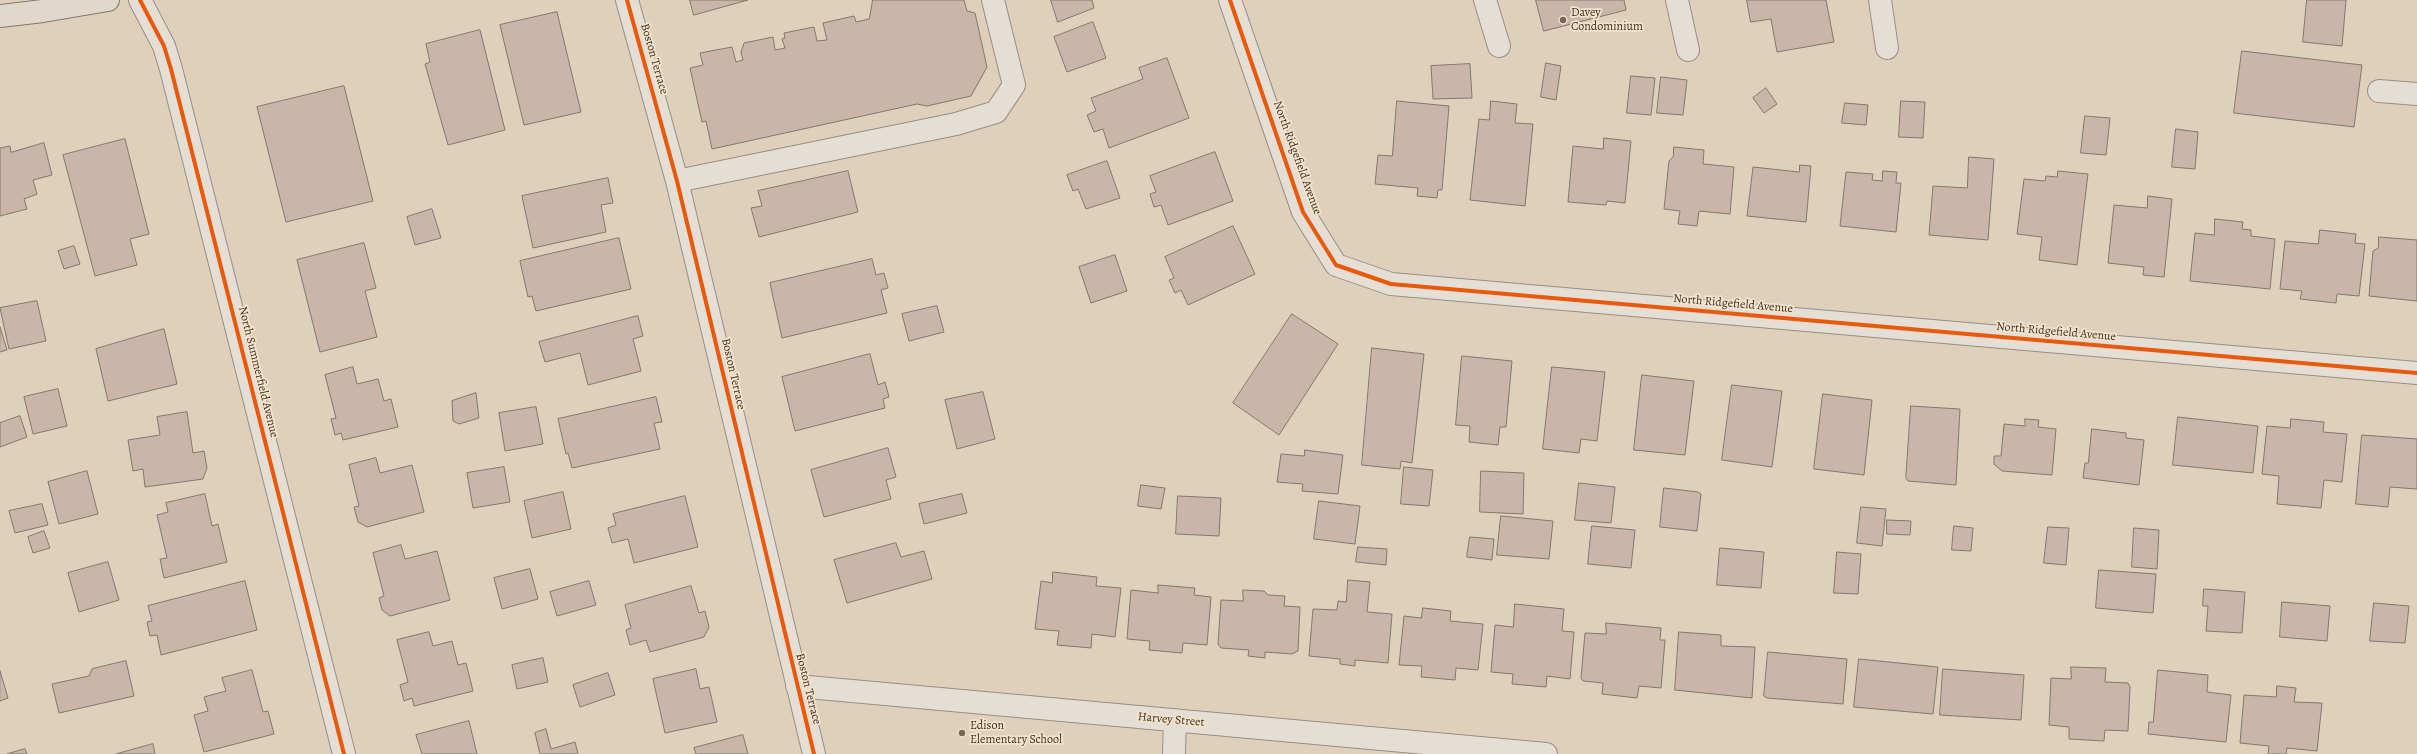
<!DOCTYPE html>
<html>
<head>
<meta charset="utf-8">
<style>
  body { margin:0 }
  canvas { display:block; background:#dfd0bc }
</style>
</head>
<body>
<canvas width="2417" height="754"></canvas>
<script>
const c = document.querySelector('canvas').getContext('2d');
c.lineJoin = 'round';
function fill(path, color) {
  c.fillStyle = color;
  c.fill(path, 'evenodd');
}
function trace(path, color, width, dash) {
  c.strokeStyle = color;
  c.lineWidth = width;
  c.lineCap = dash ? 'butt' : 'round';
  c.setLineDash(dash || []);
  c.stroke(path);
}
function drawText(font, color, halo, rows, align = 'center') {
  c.font = font + ' Alegreya,serif';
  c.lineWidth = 3.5;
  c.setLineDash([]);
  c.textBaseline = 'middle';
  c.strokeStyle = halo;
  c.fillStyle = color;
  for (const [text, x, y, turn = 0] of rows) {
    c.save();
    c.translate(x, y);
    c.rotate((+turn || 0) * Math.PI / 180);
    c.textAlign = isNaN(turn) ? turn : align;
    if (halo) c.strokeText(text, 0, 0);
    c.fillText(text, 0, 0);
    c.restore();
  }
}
const building = new Path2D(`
  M690 0H748L694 15Z
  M873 0H964L967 11 975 13 987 67 971 96 927 106 917 104 712 149 706 121 702 122 690 68 703 65 700 53 732 47 736 62 743 60 741 52 744 43 773 37 775 50 785 48 782 39 785 38 784 33 814 27 817 41 827 40 823 23 854 16 856 22 869 19Z
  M1051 0H1092L1094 8 1058 22Z
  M1536 0H1624L1626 10 1544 31Z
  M1747 0H1826L1834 42 1777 52 1771 19 1751 22Z
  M2307 0H2346L2342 46 2303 42Z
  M557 12 581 112 524 125 500 25Z
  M1093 22 1106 58 1067 72 1054 37Z
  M480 30 505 130 448 145 425 64 430 62 426 44Z
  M2242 51 2362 65 2354 127 2234 113Z
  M1167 58 1189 118 1109 148 1103 129 1094 132 1087 115 1096 111 1091 98 1143 79 1139 68Z
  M1546 63 1561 66 1556 100 1541 97Z
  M1470 64 1472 98 1433 99 1431 66Z
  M1631 76 1655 78 1651 115 1627 113Z
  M1661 77 1687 80 1683 115 1657 113Z
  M344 86 373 201 286 222 257 107Z
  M1766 88 1777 104 1764 113 1753 98Z
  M1397 101 1449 106 1442 190H1438L1437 198 1417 196 1418 188 1375 184 1378 155 1392 156Z
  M1491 101 1517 104 1515 123 1533 124 1525 206 1470 200 1479 119 1489 120Z
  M1901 101 1925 102 1923 138 1899 137Z
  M1845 103 1868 105 1866 125 1842 123Z
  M2085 116 2110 118 2106 155 2081 153Z
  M2176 129 2198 132 2195 169 2172 167Z
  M1604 138 1631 141 1625 203 1607 201 1606 205 1568 202 1573 146 1603 149Z
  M125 139 149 234 130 239 137 265 95 276 63 155Z
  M44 143 52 175 33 180 37 194 24 199 27 209 0 216V148L10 146 11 152Z
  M1674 147 1704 150 1703 164 1734 167 1730 214 1699 211 1697 226 1678 224 1680 211 1664 209 1669 161 1673 157Z
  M1215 152 1233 201 1168 225 1161 205 1154 207 1150 194 1156 192 1150 176Z
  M1969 157 1994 159 1988 240 1929 235 1933 186 1967 188Z
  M1107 161 1120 198 1086 209 1078 189 1073 191 1067 175Z
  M1800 165 1811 166 1806 222 1747 216 1753 167 1799 172Z
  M848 171 858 212 759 237 751 208 762 206 758 191Z
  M1883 171 1897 172 1896 183H1901L1896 232 1840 226 1846 172 1873 174 1872 180 1882 181Z
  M2058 171 2088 174 2077 265 2039 260 2042 237 2017 234 2024 179 2045 181 2046 176 2057 177Z
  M608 178 613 203 601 205 606 232 533 248 522 196Z
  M2148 196 2172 199 2164 277 2143 275 2144 267 2108 263 2114 205 2147 208Z
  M432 209 441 238 415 245 407 217Z
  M2215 219 2243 222 2242 229 2251 230V236L2275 239 2270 289 2190 281 2195 233 2214 235Z
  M1233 226 1255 274 1188 305 1181 290 1175 293 1169 280 1174 278 1165 257Z
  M2320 230 2356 234 2355 243 2365 244 2359 296 2337 294 2336 303 2300 299 2302 291 2280 289 2285 241 2318 244Z
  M2379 237 2417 240V301L2369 296 2373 251 2378 248Z
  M619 238 631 289 536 311 532 296 528 297 520 261Z
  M364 243 376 288 365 291 377 337 320 352 297 260Z
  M74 246 80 264 64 269 58 251Z
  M1115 255 1127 291 1091 303 1079 267Z
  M872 259 876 275 884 273 888 288 881 290 887 313 782 338 770 283Z
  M37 301 46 341 9 349 0 308Z
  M937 306 944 332 909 341 902 314Z
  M1292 314 1338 344 1279 435 1233 403Z
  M638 316 643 336 633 339 641 371 588 385 580 353 545 362 539 342Z
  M0 327 7 350 0 352Z
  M164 329 177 384 108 401 96 349Z
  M1372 348 1424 354 1412 463 1401 461 1400 469 1362 465Z
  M870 354 878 385 885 382 889 397 883 399 885 408 795 431 782 377Z
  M1462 356 1512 361 1506 427H1500L1498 445 1469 442 1470 426 1456 425Z
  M353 367 357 384 378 379 384 401 391 399 398 427 343 440 341 433 335 435 331 419 336 418 325 375Z
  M1552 367 1605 372 1597 441 1581 439 1579 453 1543 449Z
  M1642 375 1694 381 1685 455 1634 450Z
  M1732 385 1782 391 1772 467 1722 460Z
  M58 389 67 426 33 434 24 397Z
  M983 392 995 439 957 449 945 400Z
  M476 393 479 418 459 424 453 421 452 401Z
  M1823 394 1872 400 1864 475 1814 469Z
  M656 397 662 422 654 423 660 449 572 468 568 453 566 454 558 419Z
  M1911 406 1960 409 1956 485 1908 481 1906 478Z
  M536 407 543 444 505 451 499 413Z
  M187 412 193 453 204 451 207 468 203 479 145 487 143 469 133 471 128 440 160 435 157 417Z
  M20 416 27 437 0 447V423Z
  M2178 417 2258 426 2253 473 2173 465Z
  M2025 419 2039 420 2038 427 2056 429 2052 475 2002 471 1994 464V456H2001L2004 424 2025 426Z
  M2291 419 2324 422 2323 432 2347 434 2342 482 2324 480 2321 508 2277 504 2279 476 2262 474 2267 426 2290 428Z
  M2092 429 2126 433V438L2144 440 2139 485 2083 478 2085 463H2088Z
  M2362 435 2417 439V489L2390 487 2388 507 2356 504Z
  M888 448 896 477 886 480 891 499 824 517 811 470Z
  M1305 450 1343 455 1338 494 1302 491 1303 484 1277 482 1281 454 1304 456Z
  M376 458 380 473 412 465 424 512 367 527 358 522 354 507 359 506 349 465Z
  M504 467 510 502 473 508 467 473Z
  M1404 467 1433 470 1429 506 1401 504Z
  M87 471 98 514 59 524 48 482Z
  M1481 471 1524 473 1523 514 1480 512Z
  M1579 483 1615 487 1611 523 1575 520Z
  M1141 485 1165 488 1161 509 1138 506Z
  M1664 488 1698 492 1701 494 1697 531 1660 527Z
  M563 492 571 529 532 538 524 501Z
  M205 494 212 526 218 524 227 562 164 578 160 559 167 558 157 515 168 512 166 503Z
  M962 494 967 513 924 524 919 504Z
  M685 496 698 547 634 563 628 539 612 543 608 528 616 525 613 514Z
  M1178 496 1221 498 1219 536 1176 534Z
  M1319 501 1360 506 1355 544 1314 539Z
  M42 504 48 525 15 533 9 511Z
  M1861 507 1886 509 1882 546 1857 543Z
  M1501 516 1553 521 1549 559 1497 555Z
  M1887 520 1911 521 1910 535 1887 534Z
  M1592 526 1635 530 1631 568 1588 564Z
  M1954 526 1973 528 1971 551 1952 550Z
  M2048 527 2069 528 2066 565 2044 563Z
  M2134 528 2159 530 2157 569 2132 567Z
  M44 531 50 548 33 553 28 537Z
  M1470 537 1494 539 1492 560 1467 557Z
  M896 543 901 557 924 551 932 579 847 603 834 560Z
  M401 545 405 559 437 551 450 600 390 616 382 610 379 598 384 596 373 553Z
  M1358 547 1387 549 1386 565 1356 562Z
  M1720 548 1764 552 1761 588 1717 585Z
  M1837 552 1861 554 1858 594 1834 593Z
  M108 562 119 600 79 612 68 573Z
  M530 569 538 599 502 609 494 578Z
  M2099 570 2156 574 2153 613 2096 608Z
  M1053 572 1097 577 1096 586 1121 588 1115 637 1092 634 1091 648 1057 645 1059 631 1035 629 1041 581 1052 583Z
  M1348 580 1370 582 1367 612 1392 614 1388 663 1355 660V666L1340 664V659L1309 656 1313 609 1337 610 1338 601 1346 602Z
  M245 581 257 630 161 655 157 635 150 636 147 622 152 621 148 606Z
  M589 581 596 605 557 616 550 592Z
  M1158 585 1195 588 1194 595 1211 597 1207 645 1183 643 1182 653 1149 650 1150 641 1127 639 1131 590 1158 593Z
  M691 586 699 613 705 611 709 627 704 637 650 652 646 640 630 645 626 630 631 628 625 605Z
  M2204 589 2245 592 2242 633 2206 631 2208 606H2203Z
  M1243 590 1264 591 1268 595 1285 596 1284 606 1300 607 1298 651 1292 654 1265 652V658L1248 656 1249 650 1221 648 1218 644 1221 600 1243 601Z
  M2282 602 2330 606 2327 641 2280 637Z
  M2374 603 2409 606 2405 643 2370 641Z
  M1515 604 1564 609 1562 631 1574 632 1570 679 1547 676 1546 687 1512 684 1513 674 1491 672 1495 625 1513 627Z
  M1423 608 1451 611 1450 621 1483 624 1478 670 1456 668 1455 680 1421 677 1422 666 1399 665 1404 616 1421 618Z
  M1606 623 1661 628 1660 640H1665L1661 688 1639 686 1637 698 1602 694 1603 683 1583 681 1581 678 1585 633 1606 634Z
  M429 632 433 646 452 641 458 665 466 663 473 691 414 706 412 698 404 701 400 685 408 682 397 640Z
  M1679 632 1721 635V646L1755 647 1752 698 1675 690Z
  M1768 652 1847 659 1843 704 1767 698 1764 696Z
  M543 658 548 682 517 689 512 665Z
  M1859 659 1938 667 1933 714 1854 707Z
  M126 661 134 696 59 713 52 684 89 676 92 669Z
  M2071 667 2106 668 2105 682 2128 683 2130 687 2128 731 2105 730 2104 741 2069 739V727L2049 725 2051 678 2071 679Z
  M696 669 700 689 709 687 717 722 665 733 653 679Z
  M1943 669 2024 675 2021 720 1940 715Z
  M252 670 263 712 268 711 274 734 204 752 194 715 208 711 204 697 226 691 222 678Z
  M2158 670 2208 675 2207 692 2231 695 2226 742 2148 734 2149 722H2153Z
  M0 671 8 698 0 701Z
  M608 673 615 695 580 707 573 685Z
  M2277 686 2296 688 2294 702 2322 703 2317 751 2287 748 2286 754H2268L2269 746 2240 743 2244 695 2276 697Z
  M469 721 477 754H422L416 735Z
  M546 729 551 749 575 742 578 754H540L535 733Z
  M743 735 748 754H696L694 748Z
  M153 744 155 754H116Z
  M25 749 27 754H7Z`);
fill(building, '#cab6a8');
trace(building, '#81786c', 1);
const minor = new Path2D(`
  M140 0 164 46 171 69 344 754
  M627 0 677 181 814 754
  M1230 0 1303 212 1336 265 1391 284 2417 373
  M1485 0 1499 46
  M1677 0 1688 50
  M1880 0 1887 48
  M2379 91 2417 94
  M677 181 956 124 996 112 1014 85 993 0
  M797 686 1546 754
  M1174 754 1175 720`);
const major = new Path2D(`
  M0 16 43 11 108 0`);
trace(minor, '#988e81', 24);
trace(major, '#81786c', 24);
trace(minor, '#e5ded4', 22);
trace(major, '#e1d8cc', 22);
trace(new Path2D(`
  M140 0 164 46 171 69 344 754
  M627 0 677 181 814 754
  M1230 0 1303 212 1336 265 1391 284 2417 373`), '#e8590c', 4);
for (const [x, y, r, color] of [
  [1563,20,4,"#746959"],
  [962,733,4,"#746959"]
]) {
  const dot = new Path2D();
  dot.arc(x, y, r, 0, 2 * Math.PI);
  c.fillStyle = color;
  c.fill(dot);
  trace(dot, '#f4e2ca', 1.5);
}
drawText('12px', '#3b3124', '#f4e2ca', [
  ["Davey",1571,13],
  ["Condominium",1571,27],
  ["Edison",970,726],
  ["Elementary School",970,740]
], 'left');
drawText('12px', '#3b3124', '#f4e2ca', [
  ["Boston Terrace",654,59,74],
  ["North Ridgefield Avenue",1297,158,70],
  ["North Ridgefield Avenue",1733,304,5],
  ["North Ridgefield Avenue",2056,332,5],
  ["North Summerfield Avenue",258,372,76],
  ["Boston Terrace",733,374,77],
  ["Boston Terrace",808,689,76],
  ["Harvey Street",1171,720,5]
]);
</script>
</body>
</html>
